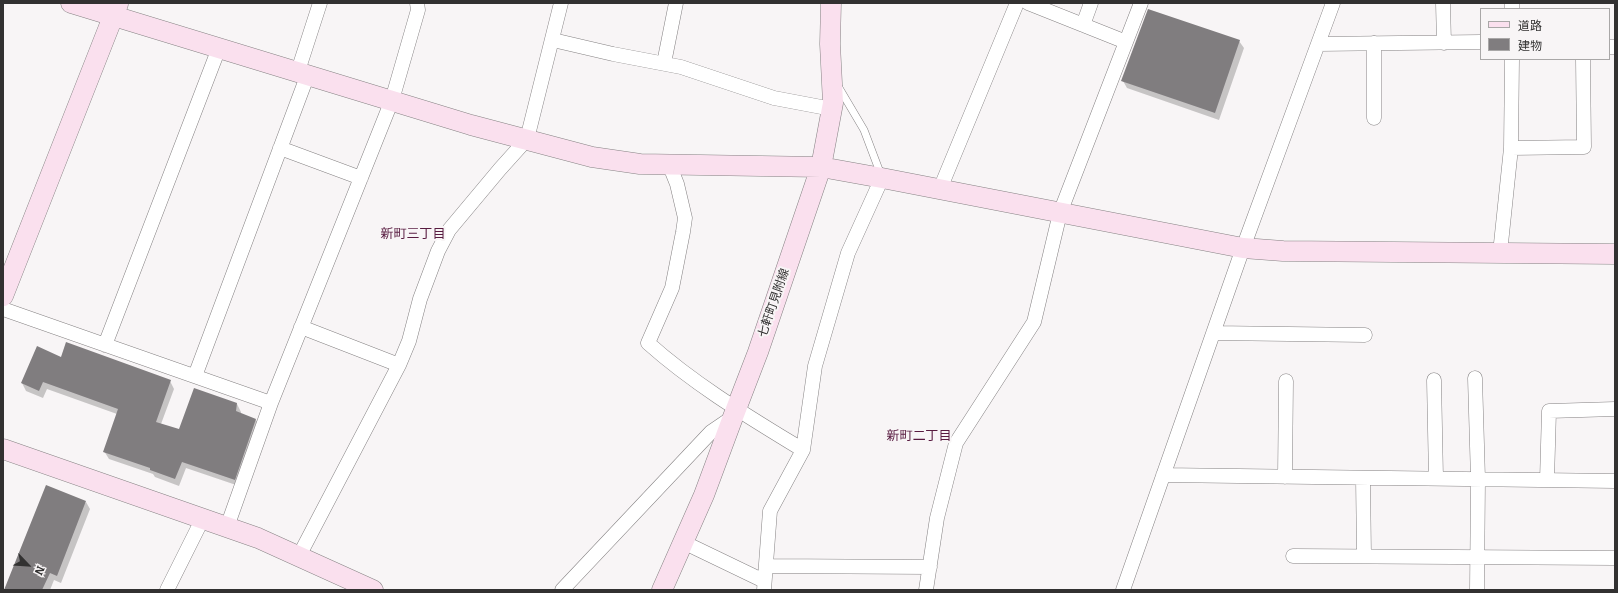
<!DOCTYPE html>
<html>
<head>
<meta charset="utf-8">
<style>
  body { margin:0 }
  #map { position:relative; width:1618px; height:593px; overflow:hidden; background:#f8f5f6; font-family:Bitter,"Noto Sans JP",serif }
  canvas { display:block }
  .frame { position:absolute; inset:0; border:4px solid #323131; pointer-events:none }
  .legend { position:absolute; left:1480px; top:8px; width:130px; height:52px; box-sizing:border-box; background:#f8f5f6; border:1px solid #a9a7a7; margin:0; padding:5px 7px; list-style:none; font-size:12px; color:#323131 }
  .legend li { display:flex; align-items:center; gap:8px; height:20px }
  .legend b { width:20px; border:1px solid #a9a7a7 }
  .north { position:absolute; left:8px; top:545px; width:40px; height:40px; -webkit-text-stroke:3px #f8f5f6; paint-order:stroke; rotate:115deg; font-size:11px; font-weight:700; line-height:16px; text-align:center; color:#323131 }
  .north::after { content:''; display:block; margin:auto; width:14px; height:18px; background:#323131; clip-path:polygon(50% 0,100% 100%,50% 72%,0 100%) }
</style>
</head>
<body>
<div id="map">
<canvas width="1618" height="593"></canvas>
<div class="frame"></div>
<ul class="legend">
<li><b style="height:5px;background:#fae0ee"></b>道路</li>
<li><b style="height:11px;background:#807d7f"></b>建物</li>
</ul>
<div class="north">N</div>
</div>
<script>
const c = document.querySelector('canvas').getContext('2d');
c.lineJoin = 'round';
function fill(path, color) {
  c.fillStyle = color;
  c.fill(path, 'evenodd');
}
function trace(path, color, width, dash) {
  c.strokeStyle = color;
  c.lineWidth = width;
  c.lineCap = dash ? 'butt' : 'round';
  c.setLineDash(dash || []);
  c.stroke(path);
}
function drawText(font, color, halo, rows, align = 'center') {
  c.font = font + ' Bitter,"Noto Sans JP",serif';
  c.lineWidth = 4;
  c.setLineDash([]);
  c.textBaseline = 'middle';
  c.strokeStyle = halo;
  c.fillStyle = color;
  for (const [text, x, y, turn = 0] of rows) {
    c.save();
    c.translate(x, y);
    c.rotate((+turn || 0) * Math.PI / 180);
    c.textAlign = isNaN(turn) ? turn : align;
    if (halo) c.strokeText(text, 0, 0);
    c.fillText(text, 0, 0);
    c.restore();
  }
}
fill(new Path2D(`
  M1239 41 1244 48 1219 120 1127 88 1123 81Z
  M61 358 170 381 174 389 161 424 179 430 237 404 241 412V414L256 420 260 427 239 486 186 468 179 486 155 477 153 474 109 459 104 451 117 414 47 389 43 398 26 391 22 383Z
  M86 502 90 509 61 583 54 580 50 590H6Z`), '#0003');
fill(new Path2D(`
  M1148 9 1240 40 1215 113 1121 81Z
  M66 342 171 380 156 422 179 429 194 388 237 403 236 411 256 419 235 480 182 462 175 479 150 470V468L103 452 118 409 43 382 39 391 21 383 37 346 61 357Z
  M46 485 86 501 57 576 50 573 42 590H4Z`), '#807d7f');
const lane = new Path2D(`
  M838 86 864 130 881 175`);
const street = new Path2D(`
  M1028 3 1126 42
  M1443 3 1444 43
  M1512 9V3
  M1083 25 1091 3
  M553 40 613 54 681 67 774 98 832 109
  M1318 44 1481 42
  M1609 47H1615
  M664 63 676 3
  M298 71 320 3
  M1374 118V43
  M280 148 361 178
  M1511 148 1584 147 1583 59
  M669 164 677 184 685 218 683 232 672 288 648 343C695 385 749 417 803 450
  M940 189 1017 3
  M1500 253 1511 148 1512 59
  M3 309 271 403
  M301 327 399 365
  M1213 333 1365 335
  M105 345 219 48
  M195 376 308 74
  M1475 378 1478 479 1477 590
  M1434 380 1436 478
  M1163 475 1615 481
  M1285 477 1286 381
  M1363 478 1364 556
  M1547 480 1549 411 1615 409
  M227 527 271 403 392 100 418 10 417 3
  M683 542 764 581
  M299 556 399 365 409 341 420 299 438 251 449 230 500 169 527 139 561 3
  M1293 556 1615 558
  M766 566 930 567
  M167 590 203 518
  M562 590 711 432 733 417
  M764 590 770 511 803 450 815 366 848 253 882 178
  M926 590 937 518 956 443 1034 322 1060 213 1141 3
  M1123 590 1243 248 1333 3`);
const secondary = new Path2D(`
  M71 3 471 125 592 157 640 164 821 167 882 178 1243 248 1283 251 1615 254
  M3 296 118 4
  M3 449 258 538 373 590
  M662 590 704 495 733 417 758 352 821 167 833 103 830 44 831 3`);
trace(lane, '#858283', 8);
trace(street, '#858283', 15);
trace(secondary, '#858283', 21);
trace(lane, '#fff', 7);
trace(street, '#fff', 14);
trace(secondary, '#fae0ee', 20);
drawText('12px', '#323131', '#f8f5f6', [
  ["七軒町見附線",774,303,-71]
]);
drawText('13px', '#581b40', '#f8f5f6', [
  ["新町三丁目",413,234],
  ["新町二丁目",919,436]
]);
</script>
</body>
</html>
